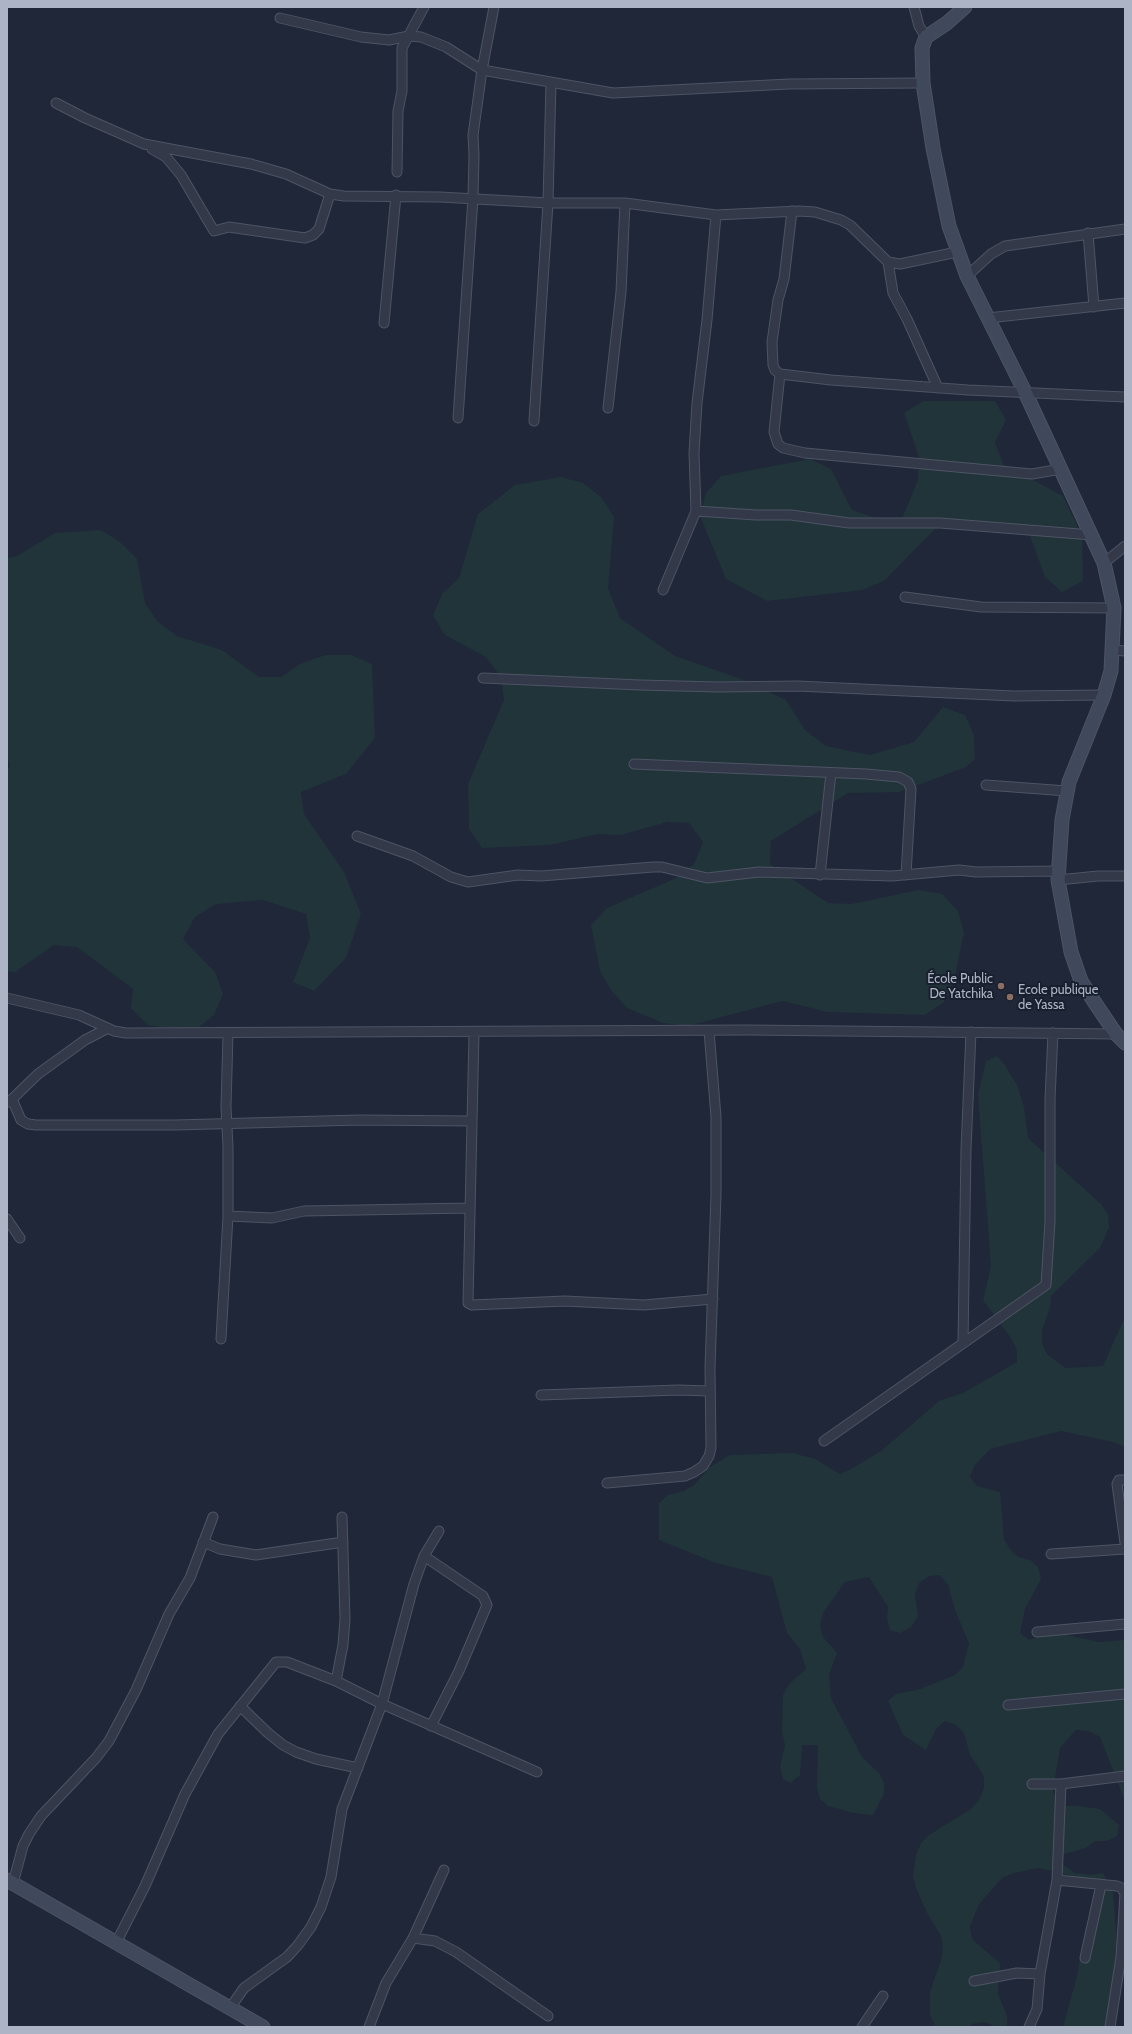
<!DOCTYPE html>
<meta charset="utf-8">
<style>
body{margin:0}
#map{position:relative;width:1132px;height:2034px;overflow:hidden;background:#1f2739;font-family:Cabin,sans-serif}
canvas{display:block}
.frame{position:absolute;inset:0;border:8px solid #adb4c6;pointer-events:none}
</style>
<div id="map">
<canvas width="1132" height="2034"></canvas>
<div class="frame"></div>
</div>
<script>
const ctx = document.querySelector('canvas').getContext('2d');
ctx.lineJoin = 'round';
function fillPath(path, color) { ctx.fillStyle = color; ctx.fill(path, 'evenodd'); }
const poly = rows => new Path2D(rows.map(r => 'M' + r).join(''));
function trace(path, color, width, dash) { ctx.strokeStyle = color; ctx.lineWidth = width; ctx.lineCap = dash ? 'butt' : 'round'; ctx.setLineDash(dash || []); ctx.stroke(path); }
function drawText(font, color, halo, rows, align = 'center') {
  ctx.font = font + ' Cabin,sans-serif'; ctx.lineWidth = 4; ctx.setLineDash([]); ctx.textBaseline = 'middle'; ctx.strokeStyle = halo; ctx.fillStyle = color; for (const [text, x, y, turn = 0] of rows) {
    ctx.save(); ctx.translate(x, y); ctx.rotate((+turn || 0) * Math.PI / 180); ctx.textAlign = isNaN(turn) ? turn : align; if (halo) ctx.strokeText(text, 0, 0); ctx.fillText(text, 0, 0); ctx.restore();
  }
}
const green = poly([
 [923,401,995,401,1006,420,995,442,1003,464,1063,496,1082,536,1083,581,1062,592,1045,577,1029,533,982,529,956,520,934,530,884,581,862,590,767,601,726,579,700,516,706,493,721,476,810,459,831,469,852,510,899,526,918,480,919,457,904,413],
 [561,477,583,483,602,498,614,517,608,588,620,618,675,656,744,680,786,700,805,730,826,746,870,755,914,742,943,707,965,715,974,735,975,759,966,767,899,792,848,793,771,841,770,864,828,903,851,904,919,890,942,894,958,911,964,933,954,980,944,1002,925,1015,828,1012,782,1001,688,1026,663,1023,627,1008,611,990,600,971,591,925,607,908,674,879,694,864,703,842,689,823,667,822,621,835,598,834,550,845,482,848,469,829,468,784,504,700,501,677,486,657,445,635,433,616,442,594,459,578,478,514,515,485],
 [101,530,120,542,137,559,145,603,158,622,177,636,222,650,259,677,281,677,300,664,325,655,351,655,372,664,375,738,346,774,301,792,304,814,344,872,361,914,346,958,314,991,293,982,310,938,306,914,263,900,216,904,195,917,183,939,215,972,223,994,214,1015,193,1032,148,1025,131,1008,133,989,77,947,54,945,15,972,7,971,7,770,10,766,7,757,7,558,17,556,55,533],
 [997,1056,1005,1065,1017,1085,1024,1107,1028,1138,1101,1204,1108,1214,1109,1227,1100,1248,1051,1296,1050,1307,1042,1331,1042,1343,1047,1354,1065,1368,1103,1366,1125,1317,1125,1447,1113,1442,1061,1431,990,1449,974,1466,970,1477,977,1486,1000,1492,1004,1539,1010,1549,1018,1557,1030,1560,1038,1567,1041,1579,1025,1609,1020,1633,1029,1640,1052,1632,1099,1642,1125,1640,1125,1801,1100,1737,1089,1731,1076,1730,1060,1748,1053,1790,1058,1806,1077,1806,1100,1809,1119,1825,1117,1836,1107,1841,1095,1841,1086,1848,1064,1854,1062,1864,1075,1873,1090,1875,1103,1873,1113,1893,1119,1967,1109,2027,1063,2027,1077,1976,1085,1931,1096,1890,1087,1882,1076,1877,1039,1868,1013,1873,1002,1878,979,1904,970,1927,972,1939,1000,1963,998,1994,1007,2016,1007,2027,996,2027,984,2022,972,2024,970,2027,924,2027,935,2025,930,2015,930,1992,941,1960,943,1949,941,1936,927,1913,916,1888,913,1877,916,1855,921,1843,929,1835,971,1809,979,1800,984,1788,984,1776,970,1755,964,1733,956,1725,945,1721,936,1729,926,1750,903,1735,888,1701,896,1694,920,1689,955,1675,963,1667,969,1643,955,1610,948,1585,940,1575,929,1576,919,1583,915,1594,918,1617,911,1627,900,1633,890,1630,887,1619,888,1607,869,1577,845,1582,823,1613,820,1625,823,1637,837,1653,829,1675,831,1698,862,1757,879,1773,884,1782,884,1794,873,1815,854,1813,828,1806,820,1799,817,1788,818,1745,802,1745,800,1775,791,1783,783,1779,780,1767,785,1745,782,1732,783,1695,789,1684,806,1669,800,1649,787,1633,772,1577,716,1563,659,1540,659,1503,668,1495,684,1491,694,1485,710,1467,730,1455,793,1453,815,1459,840,1474,851,1469,881,1451,939,1401,963,1393,1017,1362,1017,1350,1011,1338,983,1300,991,1267,978,1094,986,1061]
]);
const street = poly([
 [914,7,919,26,926,37],
 [280,18,361,37,389,40,409,36,421,37,446,47,482,70,613,93,789,84,923,83],
 [56,103,85,118,144,144,251,164,286,174,330,194,344,196,440,197,548,203,625,203,716,215,799,211,815,212,841,220,850,225,888,262,900,264,957,252],
 [152,149,166,157,181,175,214,231,229,227,305,238,313,235,319,229,330,194],
 [397,172,398,111,402,91,402,48,424,7],
 [792,211,784,279,778,300,772,342,773,365,775,370,780,374,831,380,968,390,1125,397],
 [1088,233,1094,307],
 [888,262,893,293,907,319,938,388],
 [967,276,991,254,1005,246,1125,229],
 [988,318,1125,303],
 [384,323,396,195],
 [780,374,774,432,778,444,783,448,805,453,1032,474,1061,469],
 [608,408,621,292,625,203],
 [458,418,473,198,474,155,473,135,482,70,494,7],
 [534,421,548,203,551,82],
 [696,511,756,515,791,515,849,523,940,523,1092,535],
 [1104,563,1125,546],
 [663,590,696,511,694,453,697,403,707,320,716,215],
 [905,597,981,607,1114,608],
 [1113,650,1125,651],
 [483,678,640,685,718,687,797,686,1014,696,1104,695],
 [634,764,866,774,899,777,908,782,911,789,906,875],
 [986,785,1067,791],
 [357,836,413,856,451,877,468,882,518,875,541,876,653,867,662,867,707,878,759,872,892,876,959,870,976,872,1058,871],
 [820,875,831,773],
 [1058,880,1098,876,1125,876],
 [7,998,79,1015,114,1031,126,1033,749,1030,1116,1034],
 [474,1033,468,1303,472,1305,565,1301,644,1305,713,1299],
 [12,1099,21,1120,28,1124,36,1125,175,1125,359,1120,472,1121],
 [9,1102,38,1074,85,1040,108,1028],
 [228,1216,272,1218,304,1211,469,1208],
 [7,1219,20,1238],
 [221,1339,228,1216,228,1147,226,1107,228,1034],
 [963,1342,966,1149,971,1032],
 [541,1395,678,1390,710,1391],
 [824,1441,1046,1285,1050,1221,1050,1099,1053,1033],
 [1125,1480,1119,1480,1117,1484,1125,1543],
 [607,1483,685,1476,694,1472,703,1466,709,1456,711,1448,710,1368,716,1195,716,1117,709,1031],
 [203,1542,220,1549,256,1555,343,1542],
 [1051,1554,1125,1549],
 [424,1556,483,1596,487,1605,459,1671,431,1726],
 [1037,1632,1125,1624],
 [336,1681,343,1645,345,1619,342,1517],
 [1008,1705,1125,1694],
 [240,1706,268,1733,283,1745,296,1752,316,1759,358,1768],
 [1032,1784,1061,1784,1125,1776],
 [1057,1880,1117,1886,1122,1888,1125,1894,1121,1957,1110,2027],
 [13,1883,23,1846,29,1834,41,1816,96,1758,109,1741,136,1690,169,1614,190,1578,213,1517],
 [413,1938,435,1941,456,1952,548,2016],
 [116,1943,145,1886,185,1794,218,1734,276,1662,287,1662,336,1681,382,1704,537,1772],
 [1085,1958,1101,1885],
 [974,1981,1017,1973,1040,1974],
 [230,2008,244,1988,287,1957,298,1945,311,1927,321,1907,331,1877,342,1809,382,1704,414,1584,424,1556,439,1531],
 [369,2027,386,1983,413,1938,444,1870],
 [862,2027,883,1996],
 [1029,2027,1037,2009,1040,1974,1057,1880,1061,1784]
]);
const secondary = poly([
 [965,7,947,23,926,37,922,48,923,83,933,148,949,226,967,276,1025,392,1104,563,1114,608,1111,671,1104,695,1069,782,1062,820,1058,880,1071,952,1081,981,1095,1003,1116,1034,1125,1043],
 [7,1880,263,2027]
]);
const markers = [
 [1001,986,4,"#8d6e63"],
 [1010,997,4,"#8d6e63"]
];
const poiNames = [
 ["École Public",993,979],
 ["De Yatchika",993,994],
 ["Ecole publique",1018,990,"left"],
 ["de Yassa",1018,1005,"left"]
];
fillPath(green, '#21343a');
trace(street, '#4d5464', 11);
trace(secondary, '#4d5464', 15);
trace(street, '#333949', 9);
trace(secondary, '#40485c', 13);
for (const [x, y, r, color] of markers) { const dot = new Path2D(); dot.arc(x, y, r, 0, 2 * Math.PI); ctx.fillStyle = color; ctx.fill(dot); trace(dot, '#181f2d', 1.5); }
drawText('13px', '#adb4c6', '#181f2d', poiNames, 'right');
</script>
